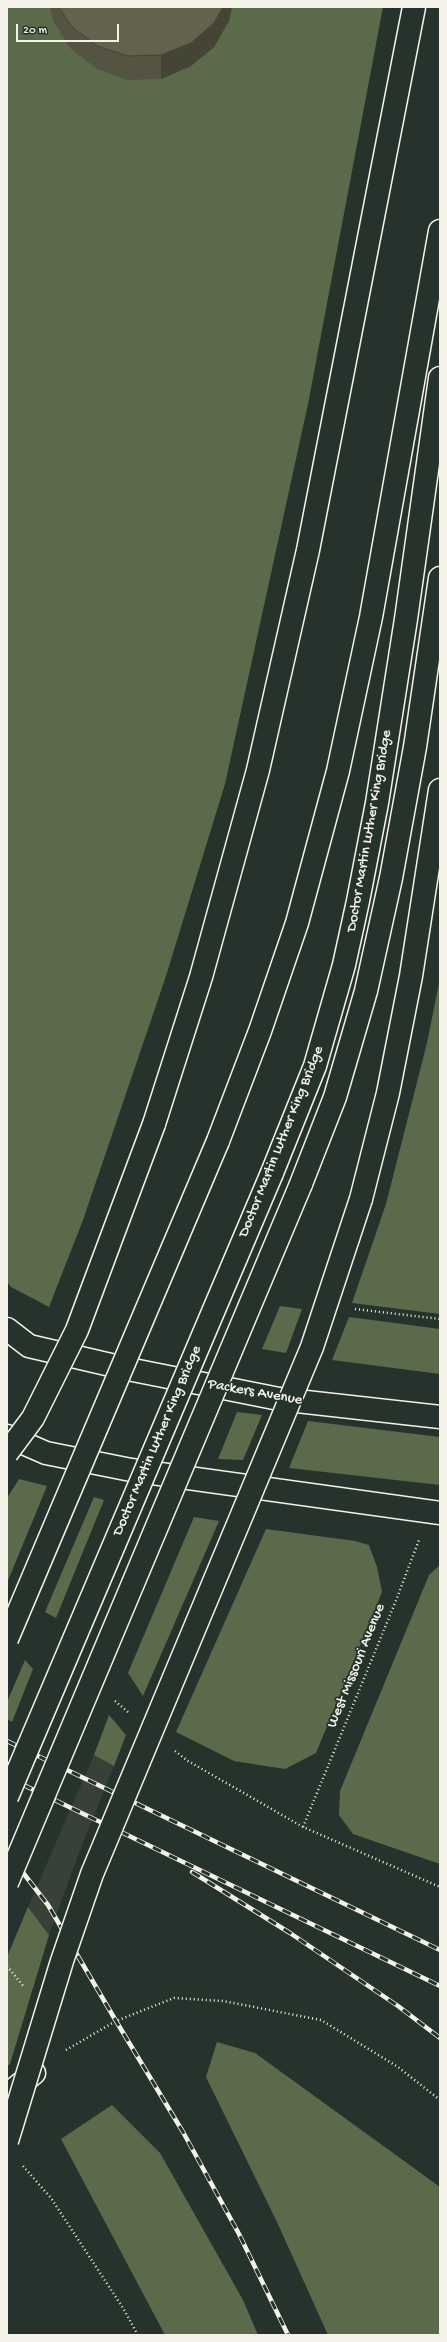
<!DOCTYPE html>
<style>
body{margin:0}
#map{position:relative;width:447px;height:2342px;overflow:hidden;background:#26332d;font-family:"Gochi Hand",sans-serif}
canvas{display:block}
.frame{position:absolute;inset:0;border:8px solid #f4f1e8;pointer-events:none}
.scale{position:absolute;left:16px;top:24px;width:103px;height:18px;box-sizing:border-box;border:2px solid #f4f1e8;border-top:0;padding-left:5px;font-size:12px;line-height:14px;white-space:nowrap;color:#f4f1e8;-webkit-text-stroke:3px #26332d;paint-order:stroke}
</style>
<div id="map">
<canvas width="447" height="2342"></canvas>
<div class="frame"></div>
<div class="scale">20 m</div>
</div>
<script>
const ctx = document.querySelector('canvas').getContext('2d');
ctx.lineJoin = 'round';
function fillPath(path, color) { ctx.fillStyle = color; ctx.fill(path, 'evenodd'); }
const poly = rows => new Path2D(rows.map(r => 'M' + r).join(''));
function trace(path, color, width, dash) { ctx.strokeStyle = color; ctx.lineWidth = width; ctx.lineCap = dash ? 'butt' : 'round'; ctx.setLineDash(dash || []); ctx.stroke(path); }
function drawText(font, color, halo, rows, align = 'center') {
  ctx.font = font + ' "Gochi Hand",sans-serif'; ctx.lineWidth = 3.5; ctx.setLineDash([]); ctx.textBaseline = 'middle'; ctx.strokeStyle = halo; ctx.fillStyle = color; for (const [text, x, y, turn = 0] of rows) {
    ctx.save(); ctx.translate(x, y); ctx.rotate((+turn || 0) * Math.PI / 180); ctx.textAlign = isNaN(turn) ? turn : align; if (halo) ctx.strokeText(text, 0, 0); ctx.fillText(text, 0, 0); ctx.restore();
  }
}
const built = poly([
 [94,1755,114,1766,80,1850,49,1935,28,1907]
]);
const green = poly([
 [7,7,383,7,308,404,225,784,166,976,83,1220,49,1307,11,1287,7,1282],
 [440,978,440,1314,352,1303,386,1204,427,1043],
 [280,1306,302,1309,286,1353,262,1349],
 [349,1317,440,1329,440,1374,332,1360],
 [237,1412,262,1415,243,1460,218,1459],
 [308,1421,440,1437,440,1485,289,1468],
 [19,1479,47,1486,7,1583,7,1498],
 [94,1497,104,1500,56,1618,45,1612],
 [194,1517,219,1521,143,1696,128,1673],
 [266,1529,355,1541,369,1545,377,1567,382,1592,316,1753,285,1769,234,1761,176,1732],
 [440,1565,440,1864,353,1834,339,1815,340,1791,429,1575],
 [25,1660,33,1669,12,1722,7,1719,7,1702],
 [109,1715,126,1735,114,1766,94,1755],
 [28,1907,49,1935,10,2064,7,2066,7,1957],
 [217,2042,255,2053,440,2187,440,2335,328,2335,277,2222,206,2077],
 [112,2105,160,2153,243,2300,258,2335,165,2335,61,2139]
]);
const path = poly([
 [355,1309,440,1319],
 [115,1701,128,1712],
 [175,1751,188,1761,303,1827,440,1887],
 [303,1827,395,1603,419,1540],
 [7,1966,24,1987],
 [66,2050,116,2021,174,1998,223,2001,321,2020,398,2067,440,2100],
 [23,2166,51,2198,123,2308,138,2335]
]);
const minor = poly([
 [7,2095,34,2073]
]);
const secondary = poly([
 [7,1329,29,1346,128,1369,279,1399,440,1417],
 [7,1436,46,1453,131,1470,440,1513]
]);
const primary = poly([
 [272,1173,315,1066,344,965,358,901,377,803,406,619,440,378],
 [301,1184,335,1097,366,991,391,878,415,747,440,578]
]);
const motorway = poly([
 [154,1124,201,977,258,770,308,550,414,7],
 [218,1141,260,1031,297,923,338,771,371,617,440,231],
 [361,1199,388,1093,411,976,440,790]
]);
const rail = poly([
 [7,1741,440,1950],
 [7,1777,440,1986],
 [7,1852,48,1905,116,2021,183,2132,239,2234,288,2335],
 [192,1872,290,1933,398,2006,440,2038]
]);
const primaryBridge = poly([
 [7,1797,272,1173],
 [7,1883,301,1184]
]);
const motorwayBridge = poly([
 [7,1453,33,1418,77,1330,154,1124],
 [7,1639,218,1141],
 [7,2141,62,1961,92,1874,312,1347,361,1199]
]);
const wall = poly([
 [50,7,232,7,229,21,214,47,191,66,161,79,128,80,97,69,71,49,53,21]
]);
const shadedWall = poly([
 [223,7,232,7,229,21,214,47,191,66,161,79,161,55]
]);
const building = poly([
 [59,7,223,7,214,23,191,43,161,55,128,56,97,46,71,26,59,7]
]);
const streetNames = [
 ["Doctor Martin Luther King Bridge",370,831,-80],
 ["Doctor Martin Luther King Bridge",282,1142,-68],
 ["Packers Avenue",255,1393,10],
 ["Doctor Martin Luther King Bridge",158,1441,-67],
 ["West Missouri Avenue",357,1666,-68]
];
fillPath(built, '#384137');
fillPath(green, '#5c6a4c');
trace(minor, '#f4f1e8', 25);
trace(secondary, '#f4f1e8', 25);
trace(primary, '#f4f1e8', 25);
trace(motorway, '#f4f1e8', 25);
trace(path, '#f4f1e8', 2.5, [1, 3]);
trace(minor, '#26332d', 22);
trace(secondary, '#26332d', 22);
trace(primary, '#26332d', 22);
trace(motorway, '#26332d', 22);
trace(rail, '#f4f1e8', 4.5);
trace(rail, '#26332d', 3, [9]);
trace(primaryBridge, '#f4f1e8', 25, []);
trace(motorwayBridge, '#f4f1e8', 25, []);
trace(primaryBridge, '#26332d', 22);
trace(motorwayBridge, '#26332d', 22);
fillPath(wall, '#555442');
fillPath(shadedWall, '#454536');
fillPath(building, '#63624d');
trace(building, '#454536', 1);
drawText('15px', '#f4f1e8', '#26332d', streetNames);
</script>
